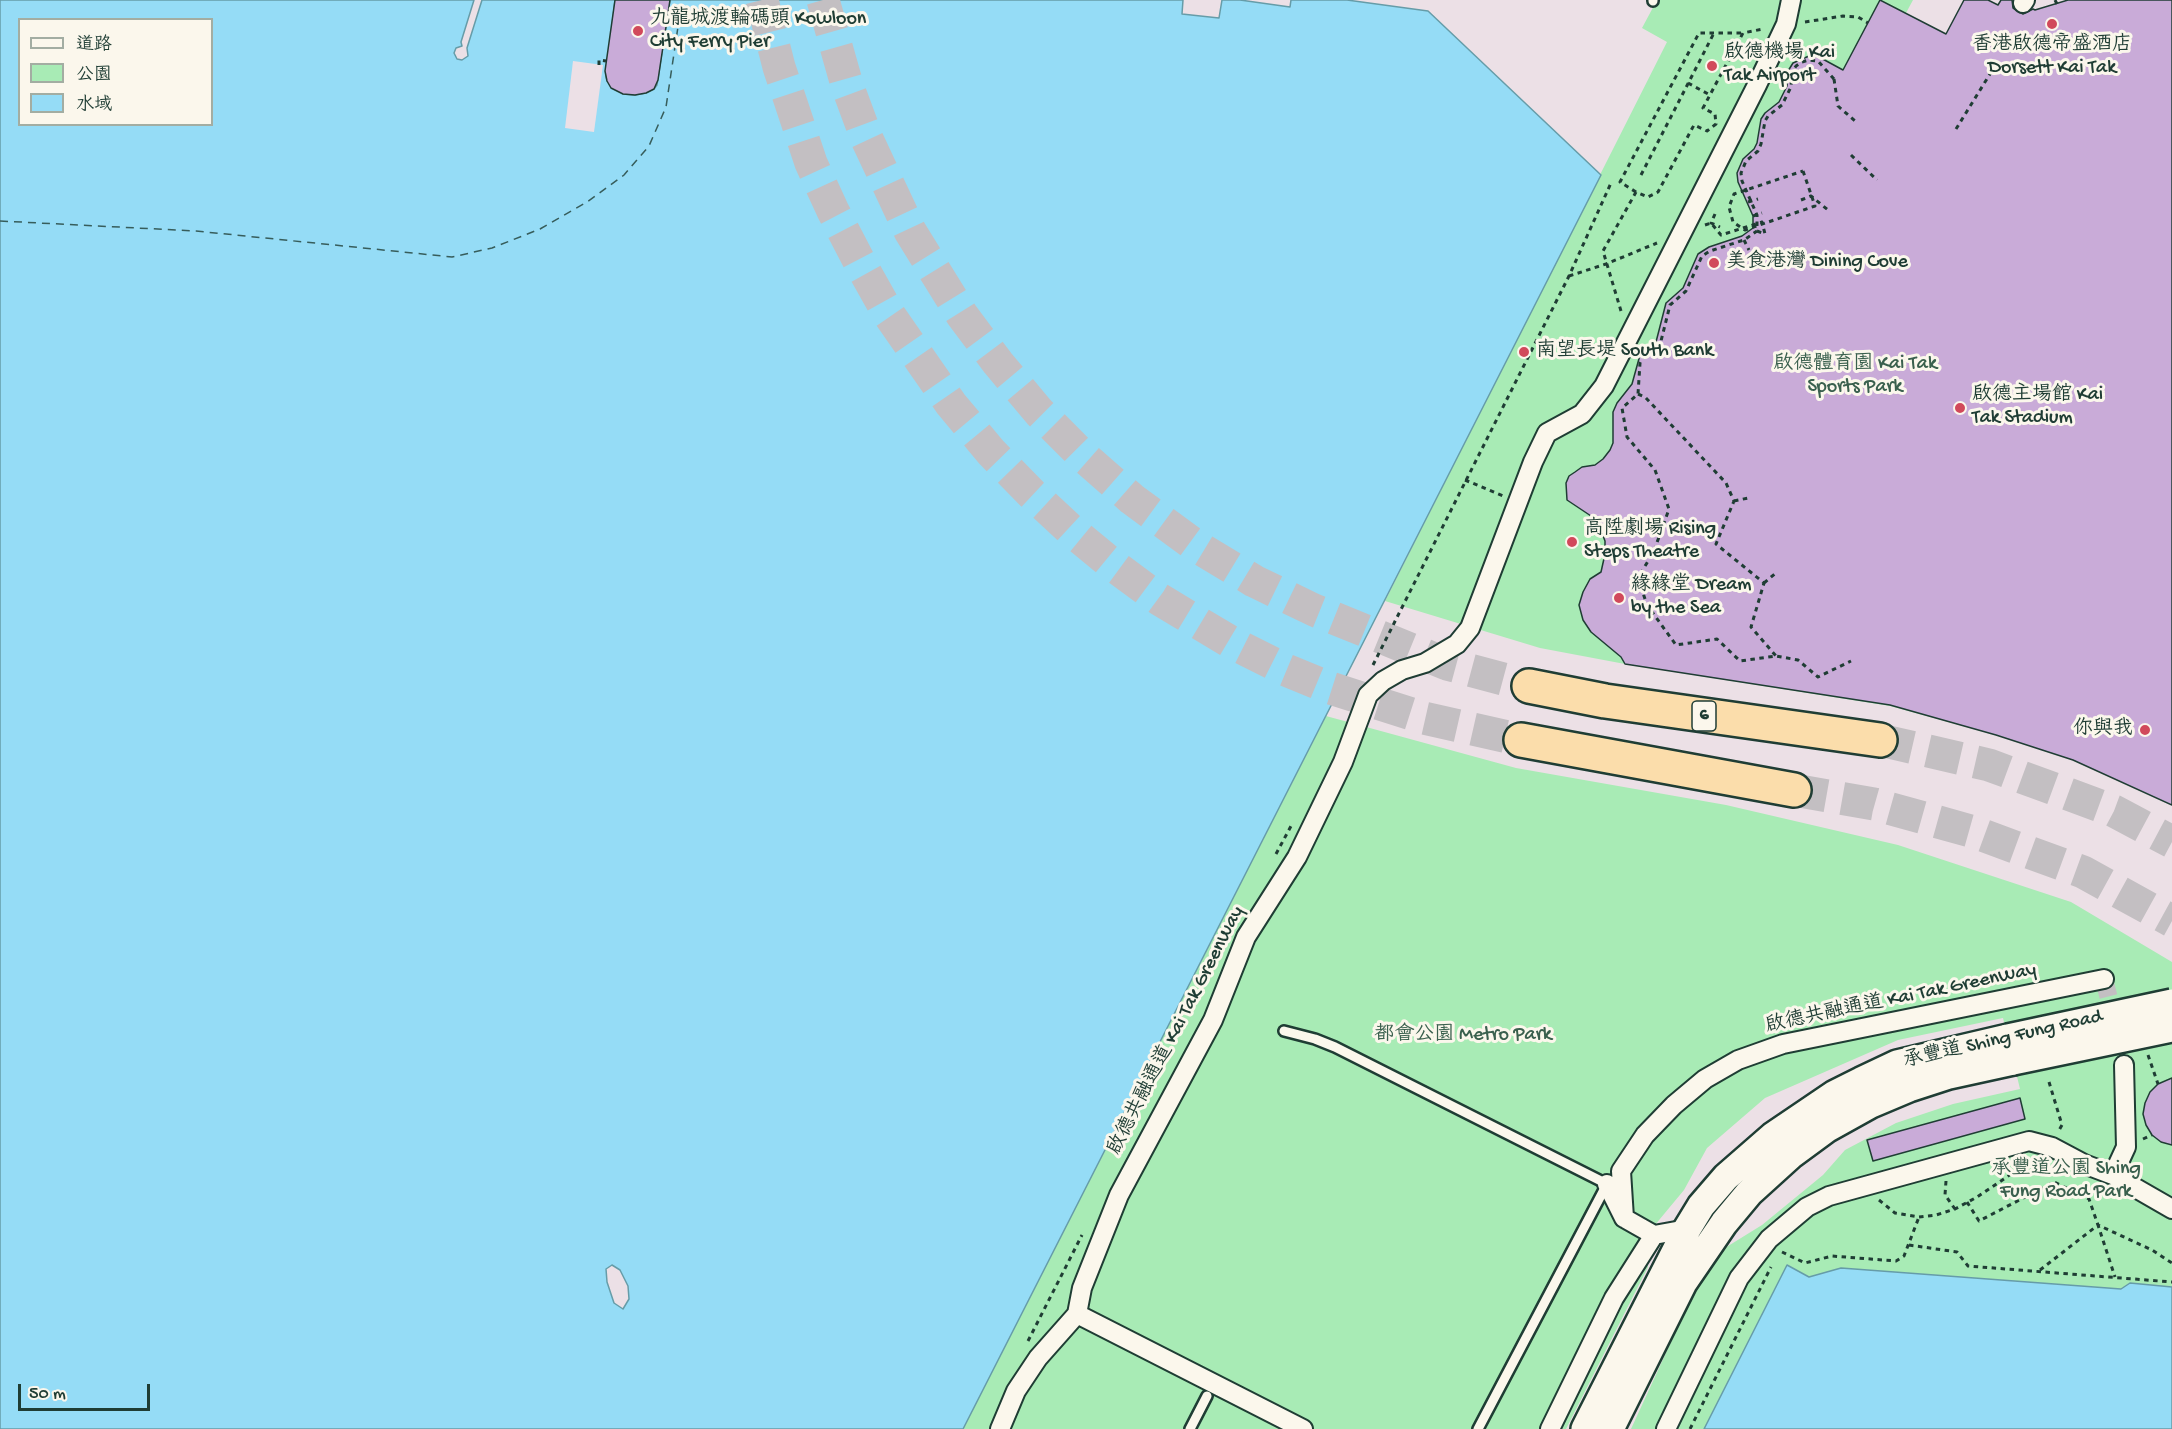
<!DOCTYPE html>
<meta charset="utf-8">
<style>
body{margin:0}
#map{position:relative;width:2172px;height:1429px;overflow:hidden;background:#ece0e6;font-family:"Gochi Hand","LXGW WenKai TC",sans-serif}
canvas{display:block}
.legend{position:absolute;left:18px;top:18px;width:195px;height:108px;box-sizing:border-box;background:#fbf7ec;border:2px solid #a3ada2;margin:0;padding:8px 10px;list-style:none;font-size:18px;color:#1f3d34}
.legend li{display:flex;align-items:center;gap:12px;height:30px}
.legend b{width:30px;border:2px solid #a3ada2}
.scale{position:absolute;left:18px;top:1384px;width:132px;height:27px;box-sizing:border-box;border:3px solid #1f3d34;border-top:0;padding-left:8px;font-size:18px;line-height:21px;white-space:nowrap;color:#1f3d34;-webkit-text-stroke:4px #fbf7ec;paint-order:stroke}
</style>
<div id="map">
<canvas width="2172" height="1429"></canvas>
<ul class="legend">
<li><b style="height:8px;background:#fbf7ec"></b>道路</li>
<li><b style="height:16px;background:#a8ebb5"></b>公園</li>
<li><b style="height:16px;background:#95dcf6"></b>水域</li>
</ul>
<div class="scale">50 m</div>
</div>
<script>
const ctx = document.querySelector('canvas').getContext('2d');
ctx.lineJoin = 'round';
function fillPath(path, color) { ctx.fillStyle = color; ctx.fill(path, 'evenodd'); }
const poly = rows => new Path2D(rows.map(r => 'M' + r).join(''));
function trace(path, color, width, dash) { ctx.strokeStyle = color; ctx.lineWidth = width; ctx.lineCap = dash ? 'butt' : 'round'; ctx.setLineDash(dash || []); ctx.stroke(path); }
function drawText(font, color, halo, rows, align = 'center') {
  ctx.font = font + ' "Gochi Hand","LXGW WenKai TC",sans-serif'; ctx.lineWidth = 6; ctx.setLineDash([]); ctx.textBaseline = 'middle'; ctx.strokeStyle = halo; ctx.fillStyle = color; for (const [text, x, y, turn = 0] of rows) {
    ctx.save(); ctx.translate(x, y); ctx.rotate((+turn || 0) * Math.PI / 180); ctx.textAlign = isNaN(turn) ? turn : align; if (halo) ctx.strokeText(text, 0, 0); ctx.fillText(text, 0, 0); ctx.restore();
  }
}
const green = poly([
 [1657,0,1913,0,1906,13,2073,760,1996,735,1890,706,1625,664,1540,648,1385,601,1667,42,1642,28],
 [1326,716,1516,768,1726,805,1898,845,2071,902,2172,962,2172,1287,2130,1283,2121,1289,1841,1268,1809,1277,1787,1265,1704,1429,1631,1429,1693,1294,1720,1251,1762,1225,1823,1175,1845,1150,1896,1123,1953,1104,2020,1089,2003,1018,1898,1040,1765,1098,1707,1148,1684,1190,1640,1243,1646,1248,1648,1267,1566,1429,963,1429]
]);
const water = poly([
 [0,0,474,0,461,42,462,46,456,48,454,53,457,59,462,60,468,56,467,48,482,0,615,0,606,76,607,81,623,94,635,95,646,93,654,89,657,85,670,0,1183,0,1182,14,1219,18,1222,0,1240,0,1290,7,1291,0,1347,0,1428,11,1601,175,963,1429,0,1429,0,0],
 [20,20,212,20,212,124,20,124,20,20],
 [612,1265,620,1270,628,1286,629,1299,623,1309,614,1303,607,1282,606,1269,612,1265],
 [1787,1265,1809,1277,1841,1268,2121,1289,2130,1283,2172,1287,2172,1429,1704,1429,1787,1265]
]);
const pier = poly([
 [573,61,603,65,594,132,565,128]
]);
const ferry = poly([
 [0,221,196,231,452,257,492,248,540,229,587,202,624,175,649,146,666,107,679,20,668,19]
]);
const building = poly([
 [615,0,670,0,658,80,654,89,646,93,635,95,623,94,611,88,607,81,605,71,615,0],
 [1880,0,1946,34,1964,0,1988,0,1998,5,2001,0,2012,0,2013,8,2023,14,2033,9,2035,10,2068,0,2172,0,2172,805,2073,760,1996,735,1890,705,1625,664,1621,657,1591,632,1583,620,1579,605,1583,592,1590,579,1601,572,1605,554,1605,541,1597,520,1567,500,1566,483,1569,476,1575,472,1582,467,1595,465,1603,459,1610,450,1613,443,1613,412,1617,403,1632,384,1640,355,1656,342,1666,303,1683,288,1698,254,1709,247,1742,236,1753,228,1753,216,1738,182,1737,173,1743,159,1754,149,1757,143,1761,119,1765,113,1779,102,1787,86,1788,71,1793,63,1809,56,1819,57,1843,70,1880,0],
 [2172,1078,2172,1145,2161,1142,2152,1135,2146,1125,2143,1114,2145,1103,2150,1092,2158,1084,2172,1078],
 [2020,1098,2025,1119,1873,1161,1867,1140,2020,1098]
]);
const streetTunnel = poly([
 [2104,979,2122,1050,2124,1065]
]);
const highwayTunnel = poly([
 [762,0,779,67,811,163,833,211,860,263,888,313,951,404,991,452,1032,494,1073,532,1113,565,1159,599,1234,644,1286,670,1327,687,1424,718,1521,740],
 [823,0,847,85,867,139,910,231,962,315,998,363,1039,412,1083,456,1132,499,1196,546,1254,581,1314,610,1447,664,1529,686],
 [1880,740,1989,765,2114,811,2172,842],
 [1794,790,1874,804,1974,832,2083,872,2172,921]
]);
const path = poly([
 [2055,0,2057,4],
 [1805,22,1843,16,1858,17,1868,23],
 [599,65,599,60,606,61],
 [1834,79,1838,106,1855,121],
 [1688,83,1710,95],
 [1956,129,1998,61],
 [1851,155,1877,180],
 [1641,175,1714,33],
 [1636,192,1620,182,1699,33,1743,33],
 [1801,200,1811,196,1828,210],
 [1748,202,1758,199],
 [1715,214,1711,223,1720,227],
 [1753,216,1762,213],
 [1705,225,1711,223,1721,235,1762,222,1765,234],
 [1757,231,1765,234],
 [1744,240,1749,250],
 [1569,276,1606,264,1657,243],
 [1621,311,1603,251,1636,192,1648,197,1658,192,1694,125,1707,131,1716,124,1715,114,1703,108,1743,33,1763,29],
 [1638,394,1645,397,1726,483,1734,501,1716,544,1764,583,1751,627,1776,656],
 [1465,480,1503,496],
 [1734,501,1748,498],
 [1764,583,1777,572],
 [1373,665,1569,276,1611,183],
 [1276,854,1291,826],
 [2148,1055,2158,1084],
 [2049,1082,2062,1125,2058,1132],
 [2143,1139,2152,1135],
 [1946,1181,1945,1195,1955,1209],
 [2087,1183,2089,1199],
 [1879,1200,1895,1213,1919,1217,1936,1215,1955,1209,1977,1197,2032,1160],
 [1967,1202,1979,1221,2054,1182,2089,1199,2098,1225,2152,1250,2172,1263],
 [1909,1245,1957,1252,1968,1266,2172,1282],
 [1782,1252,1805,1263,1832,1256,1896,1261,1904,1256,1919,1217],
 [2040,1270,2098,1225,2115,1277],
 [1028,1341,1082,1235],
 [1690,1429,1771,1267]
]);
const lane = poly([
 [1653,0,1653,1],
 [1284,1031,1315,1039,1335,1047,1607,1184,1478,1429],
 [1190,1429,1207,1396]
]);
const street = poly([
 [2023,3,2025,0],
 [2113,1175,2126,1147,2124,1065],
 [1607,1184,1624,1218,1654,1235,1687,1229],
 [1624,1218,1621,1171,1645,1135,1674,1105,1705,1079,1738,1060,1783,1044,2104,979],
 [1077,1314,1303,1429],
 [1000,1429,1016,1391,1038,1358,1077,1314,1082,1288,1119,1195,1213,1020,1246,937,1297,857,1343,762,1368,695,1383,681,1402,670,1425,663,1457,644,1470,628,1533,462,1547,433,1582,414,1604,386,1757,85,1786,24,1791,0],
 [1550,1429,1614,1298,1654,1235],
 [1666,1429,1739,1278,1769,1239,1807,1207,1829,1196,2029,1141,2052,1147,2084,1164,2113,1175,2172,1209]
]);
const secondary = poly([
 [1585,1429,1687,1229,1701,1206,1726,1177,1773,1136,1835,1094,1861,1081,1897,1064,2008,1038],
 [1610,1429,1683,1283,1724,1223,1749,1193,1792,1154,1826,1129,1871,1104,1909,1088,1949,1075,2013,1061]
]);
const highway = poly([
 [1529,686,1605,701,1880,740],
 [1521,740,1794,790]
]);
const pathBridge = poly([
 [1834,79,1818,61,1809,60,1802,62,1796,66,1792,72,1791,87,1782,105,1768,116,1765,121,1761,144,1758,151,1746,161,1741,173,1742,181,1757,215,1757,231,1744,240,1710,251,1702,256,1686,291,1670,305,1660,345,1643,357,1640,363,1638,394,1622,408,1627,437,1655,470,1669,509,1654,551,1638,578,1647,605,1676,645,1717,639,1740,661,1776,656,1798,660,1818,677,1851,661],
 [1803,171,1815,206,1745,230,1733,222,1729,207,1734,194,1803,171]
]);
const secondaryBridge = poly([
 [2008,1038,2172,1003],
 [2013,1061,2172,1028]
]);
const markers = [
 [2052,24,6,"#d1495b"],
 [638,31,6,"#d1495b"],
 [1712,66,6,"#d1495b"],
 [1714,263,6,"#d1495b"],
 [1524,352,6,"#d1495b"],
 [1960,408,6,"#d1495b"],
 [1572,542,6,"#d1495b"],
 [1619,598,6,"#d1495b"],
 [2145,730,6,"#d1495b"]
];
const shields = [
 [1704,716,24]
];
const shieldNames = [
 ["6",1704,716]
];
const poiNames = [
 ["九龍城渡輪碼頭 Kowloon",650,20],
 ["City Ferry Pier",650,43],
 ["香港啟德帝盛酒店",2052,46,"center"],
 ["Dorsett Kai Tak",2052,69,"center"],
 ["啟德機場 Kai",1724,54],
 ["Tak Airport",1724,77],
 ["美食港灣 Dining Cove",1726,263],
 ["南望長堤 South Bank",1536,352],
 ["啟德主場館 Kai",1972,396],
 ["Tak Stadium",1972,419],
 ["高陞劇場 Rising",1584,530],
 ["Steps Theatre",1584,553],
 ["緣緣堂 Dream",1631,586],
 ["by the Sea",1631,609],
 ["你與我",2133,730,"right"]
];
const parkNames = [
 ["啟德體育園 Kai Tak",1855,365],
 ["Sports Park",1855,388],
 ["都會公園 Metro Park",1463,1036],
 ["承豐道公園 Shing",2066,1170],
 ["Fung Road Park",2066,1193]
];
const streetNames = [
 ["啟德共融通道 Kai Tak GreenWay",1901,999,-12],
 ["啟德共融通道 Kai Tak GreenWay",1177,1031,-63],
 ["承豐道 Shing Fung Road",2003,1040,-13]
];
fillPath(green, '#a8ebb5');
fillPath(water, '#95dcf6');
trace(water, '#669ca8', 1.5);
fillPath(pier, '#ece0e6');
trace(ferry, '#375d5b', 1.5, [8, 6]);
fillPath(building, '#c9abd8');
trace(building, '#1f3d34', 1.5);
trace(streetTunnel, '#c3bfc2', 18, [18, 9]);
trace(highwayTunnel, '#c3bfc2', 33, [33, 16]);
trace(lane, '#1f3d34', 14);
trace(street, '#1f3d34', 22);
trace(secondary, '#1f3d34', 32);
trace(highway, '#1f3d34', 38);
trace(path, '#1f3d34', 3, [4.5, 4.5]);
trace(lane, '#fbf7ec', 9);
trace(street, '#fbf7ec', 18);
trace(secondary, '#fbf7ec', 27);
trace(highway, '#fbddab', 33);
trace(secondaryBridge, '#1f3d34', 32, []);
trace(pathBridge, '#1f3d34', 3, [4.5, 4.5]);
trace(secondaryBridge, '#fbf7ec', 27);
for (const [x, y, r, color] of markers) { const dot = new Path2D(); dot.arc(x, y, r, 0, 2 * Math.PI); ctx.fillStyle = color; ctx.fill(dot); trace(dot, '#fbf7ec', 2); }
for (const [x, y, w] of shields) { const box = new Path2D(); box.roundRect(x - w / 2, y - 15, w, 30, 4.5); ctx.fillStyle = '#fbf7ec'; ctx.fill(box); trace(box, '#1f3d34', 1.5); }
drawText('bold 18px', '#1f3d34', null, shieldNames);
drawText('20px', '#1f3d34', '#fbf7ec', poiNames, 'left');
drawText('20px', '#3a604e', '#fbf7ec', parkNames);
drawText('20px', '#1f3d34', '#fbf7ec', streetNames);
</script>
